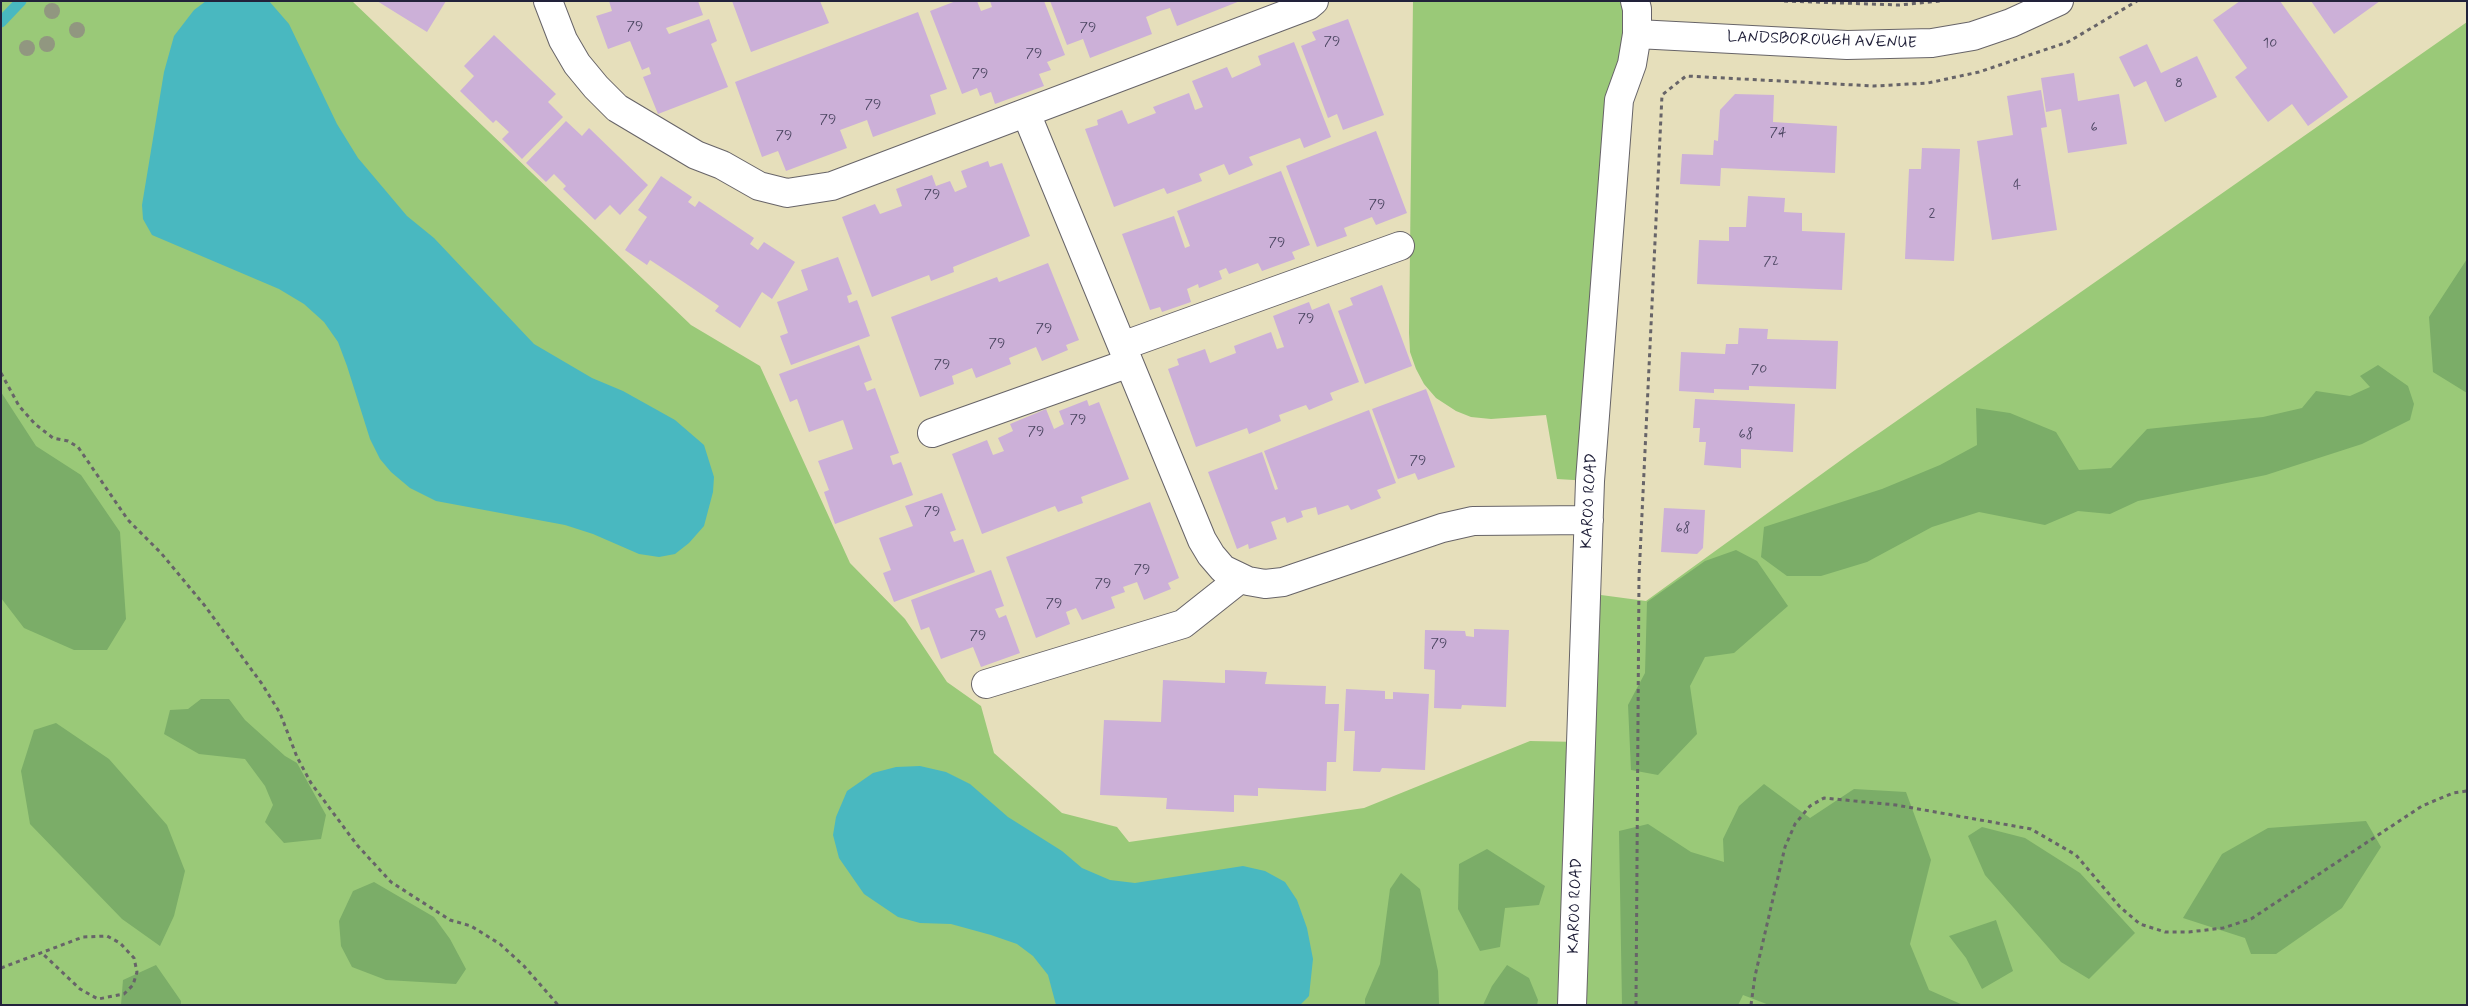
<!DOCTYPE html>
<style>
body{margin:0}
#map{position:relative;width:2468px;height:1006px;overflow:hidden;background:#e6dfbb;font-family:Mynerve,sans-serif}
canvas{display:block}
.frame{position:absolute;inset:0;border:2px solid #22223b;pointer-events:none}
</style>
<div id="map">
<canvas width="2468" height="1006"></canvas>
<div class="frame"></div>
</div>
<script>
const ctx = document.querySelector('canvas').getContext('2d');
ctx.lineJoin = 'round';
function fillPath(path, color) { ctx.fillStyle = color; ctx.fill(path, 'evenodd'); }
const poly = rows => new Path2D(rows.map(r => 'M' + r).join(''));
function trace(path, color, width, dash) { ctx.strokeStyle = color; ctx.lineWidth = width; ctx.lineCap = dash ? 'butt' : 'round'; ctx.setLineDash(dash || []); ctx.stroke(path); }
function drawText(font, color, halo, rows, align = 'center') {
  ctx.font = font + ' Mynerve,sans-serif'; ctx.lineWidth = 4; ctx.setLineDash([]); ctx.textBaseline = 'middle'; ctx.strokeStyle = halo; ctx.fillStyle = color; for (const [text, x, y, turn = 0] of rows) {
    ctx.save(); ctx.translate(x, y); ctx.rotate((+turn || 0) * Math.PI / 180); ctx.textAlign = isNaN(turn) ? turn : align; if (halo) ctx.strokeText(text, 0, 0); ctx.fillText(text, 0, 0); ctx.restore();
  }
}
const green = poly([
 [1,1,352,1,691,325,760,366,850,563,905,619,947,682,981,706,994,753,1062,813,1117,827,1129,842,1364,808,1530,741,1580,742,1586,593,1646,601,1855,450,2467,22,2467,1005,1,1005],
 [1413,1,1635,1,1590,481,1557,479,1546,415,1491,419,1471,417,1456,411,1436,398,1424,384,1416,369,1410,352,1409,333]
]);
const forest = poly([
 [2467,259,2467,393,2433,372,2429,317],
 [2378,365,2408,386,2414,404,2410,420,2362,444,2266,475,2138,501,2110,514,2078,511,2045,525,1979,512,1932,527,1867,562,1821,576,1787,576,1761,557,1764,527,1882,489,1940,465,1977,445,1976,408,2010,413,2056,432,2079,470,2111,468,2147,429,2263,417,2302,408,2316,391,2350,396,2370,387,2360,376],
 [1,392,36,446,81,475,120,532,126,619,107,650,74,650,24,628,1,598],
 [1736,550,1757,561,1788,606,1734,653,1705,657,1690,686,1697,734,1658,775,1631,770,1628,705,1645,673,1647,602,1705,561],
 [201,699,229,699,245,720,285,756,297,763,326,815,321,839,284,843,265,822,273,805,265,786,245,759,199,754,164,734,170,710,188,709],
 [56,723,109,759,167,825,185,871,174,916,160,946,122,919,30,824,21,771,34,730],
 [1764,784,1810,818,1854,789,1906,792,1931,860,1910,944,1929,990,1963,1005,1769,1005,1743,995,1738,1005,1622,1005,1619,831,1648,824,1691,852,1724,862,1723,839,1739,806],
 [2366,821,2381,847,2342,908,2276,954,2251,954,2245,938,2183,918,2222,854,2268,828],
 [1982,827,2025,838,2080,873,2135,933,2089,979,2061,962,1985,875,1968,836],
 [1487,849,1545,886,1539,905,1505,908,1500,947,1480,951,1458,909,1459,864],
 [1401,873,1420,889,1438,971,1439,1005,1365,1005,1365,999,1380,964,1390,889],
 [374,882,434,917,450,939,466,969,456,984,386,980,352,967,341,946,339,921,353,891],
 [1996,920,2013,971,1982,989,1966,958,1949,936],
 [156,965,181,1001,181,1005,121,1005,123,980],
 [1507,965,1529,978,1538,1000,1537,1005,1483,1005,1492,986]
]);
const water = poly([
 [206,1,269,1,289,24,337,124,358,158,407,216,434,238,534,344,592,378,623,391,675,420,704,445,714,477,713,492,704,526,689,543,675,554,659,557,639,554,593,534,565,525,436,501,410,488,391,472,380,459,370,439,347,366,338,342,324,322,304,304,279,289,152,235,143,219,142,205,164,72,174,36,194,10],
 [920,766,946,772,970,784,1008,817,1062,851,1082,868,1110,880,1135,883,1243,866,1265,871,1285,882,1297,900,1307,928,1313,959,1309,996,1300,1005,1056,1005,1048,975,1033,956,1017,944,991,935,951,924,920,923,898,917,864,894,839,858,833,835,836,817,847,791,873,773,896,767]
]);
const stream = poly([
 [1,22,21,1]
]);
const building = poly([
 [377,1,446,1,427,32],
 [609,1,698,1,703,15,666,28,669,34,709,19,717,41,711,44,728,87,658,114,643,77,651,74,649,67,642,70,630,41,608,49,596,16,612,11],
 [732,1,820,1,829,23,751,52],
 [956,1,977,1,981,11,992,7,990,1,1044,1,1065,55,1047,62,1051,70,1039,74,1044,86,995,104,991,92,980,96,977,88,962,94,930,11],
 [1050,1,1240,1,1177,26,1170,8,1160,11,1146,17,1152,34,1090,58,1083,39,1067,45],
 [2240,1,2280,1,2348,97,2308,126,2292,104,2268,122,2235,77,2247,68,2213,20],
 [2311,1,2380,1,2334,34],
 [918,12,947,89,930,95,936,114,873,137,867,120,840,130,847,148,786,171,778,151,762,157,735,82],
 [1348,19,1384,115,1343,130,1337,114,1328,118,1301,46,1316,40,1312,32],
 [494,35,556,94,548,102,563,117,522,159,502,139,509,132,496,120,493,123,460,91,474,76,464,66],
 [1294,42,1331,137,1304,148,1300,138,1249,157,1253,165,1229,175,1224,164,1199,174,1202,181,1167,194,1164,188,1114,207,1085,129,1098,125,1097,120,1122,110,1128,124,1156,113,1153,107,1189,93,1195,110,1203,107,1192,81,1227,67,1232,78,1261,65,1258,56],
 [2147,44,2161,73,2197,56,2217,97,2165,122,2146,81,2134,87,2119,57],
 [2074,73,2078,101,2119,94,2127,144,2068,153,2061,109,2046,112,2041,78],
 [2041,90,2047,127,2041,128,2057,230,1992,240,1977,141,2013,135,2007,96],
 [1735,94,1774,95,1773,122,1837,126,1835,173,1721,168,1720,186,1680,184,1682,154,1713,155,1714,140,1718,141,1720,110],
 [566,121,582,136,589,128,648,185,620,215,610,205,595,220,563,189,566,186,554,174,546,182,526,163],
 [1376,131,1407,213,1376,225,1372,217,1344,228,1347,236,1317,247,1286,166],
 [1922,148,1960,149,1954,261,1905,259,1909,169,1921,169],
 [988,161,990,167,1002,163,1030,236,953,267,954,272,931,281,929,275,872,297,842,217,875,204,880,214,902,206,896,189,932,175,936,186,950,181,955,192,967,187,961,171],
 [1281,171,1310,245,1292,252,1295,259,1262,271,1258,263,1229,274,1226,268,1219,271,1222,279,1199,288,1198,284,1187,289,1191,302,1162,312,1160,307,1150,310,1122,234,1174,216,1185,248,1190,246,1177,211],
 [661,176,692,197,688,202,695,207,699,201,754,238,750,244,758,250,764,242,795,262,772,299,762,292,740,328,715,311,719,306,685,283,650,260,647,265,625,250,647,217,638,210],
 [1748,196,1785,198,1784,212,1802,213,1802,231,1845,233,1842,290,1697,284,1699,240,1729,241,1729,227,1746,227],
 [838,257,852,294,847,296,849,303,857,300,870,336,791,365,780,336,788,333,777,302,808,290,801,270],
 [1048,263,1079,340,1066,345,1068,350,1042,361,1036,347,1009,358,1011,364,976,378,972,368,952,376,954,384,920,397,891,317,997,277,999,282],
 [1382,285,1412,366,1365,384,1338,311,1353,305,1350,298],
 [1309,302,1312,310,1329,303,1359,382,1330,393,1333,400,1309,410,1306,405,1279,415,1281,421,1249,434,1247,428,1196,447,1168,369,1179,365,1177,359,1205,349,1210,363,1236,353,1234,346,1271,332,1277,349,1284,347,1273,316],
 [1739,328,1768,329,1767,339,1838,341,1836,389,1749,386,1749,390,1714,389,1714,393,1679,391,1681,352,1725,354,1726,344,1738,344],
 [859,345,872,380,864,383,867,391,875,388,899,453,890,456,893,465,901,462,913,495,835,524,824,492,829,490,818,461,853,449,843,420,809,432,797,399,790,402,779,374],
 [1426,389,1455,467,1418,480,1415,473,1398,479,1372,409],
 [1695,399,1795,404,1793,452,1741,449,1741,468,1704,465,1706,442,1699,442,1700,428,1693,428],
 [1087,400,1089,406,1099,402,1129,479,1081,497,1083,503,1058,512,1055,506,982,534,952,454,987,440,993,455,1004,451,998,438,1013,431,1010,424,1046,409,1054,429,1064,424,1059,411],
 [1369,410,1396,483,1377,490,1381,498,1351,510,1348,505,1318,515,1316,507,1301,511,1303,517,1287,523,1285,517,1271,522,1277,539,1249,549,1248,544,1237,549,1208,472,1262,452,1275,490,1278,489,1264,451],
 [942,493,956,530,950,532,954,542,963,539,975,572,894,602,883,573,891,570,879,538,913,526,905,506],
 [1150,502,1179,578,1168,583,1171,589,1144,600,1137,582,1123,587,1125,592,1111,597,1115,608,1082,620,1076,608,1066,612,1070,624,1036,638,1006,557],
 [1664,508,1705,510,1703,548,1697,554,1661,552],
 [991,570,1004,606,995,609,999,618,1006,615,1020,653,981,667,973,647,941,659,929,627,921,630,911,600],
 [1474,629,1509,630,1506,707,1462,705,1461,709,1434,708,1435,670,1424,669,1425,630,1465,631,1466,636,1474,637],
 [1225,670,1267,672,1265,684,1326,686,1325,704,1339,704,1336,762,1327,762,1326,791,1258,788,1258,796,1234,795,1234,812,1166,809,1167,798,1100,795,1104,720,1161,722,1163,680,1225,683],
 [1346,689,1385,691,1385,699,1393,699,1393,692,1429,694,1425,770,1382,768,1380,772,1353,771,1355,731,1344,731]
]);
const path = poly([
 [1784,1,1899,5,1940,1],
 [1,373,19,406,35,424,53,438,68,441,78,447,128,520,161,553,205,606,262,684,280,713,297,757,311,783,357,845,391,882,450,920,471,926,500,944,524,966,558,1005],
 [1,968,83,937,107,936,120,943,134,958,137,972,133,985,124,994,98,999,80,989,43,954],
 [1636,1005,1639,577,1662,95,1686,76,1874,86,1928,83,1979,72,2068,42,2137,1],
 [1751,1005,1755,976,1785,847,1795,824,1810,806,1824,798,1896,805,2031,829,2076,855,2120,907,2140,924,2165,932,2189,932,2223,928,2251,919,2422,806,2453,793,2467,791]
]);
const minor = poly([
 [548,1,563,40,577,64,596,87,617,108,696,155,722,165,759,186,787,193,832,186,1308,6,1314,1],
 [1637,34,1847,45,1932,43,1973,36,2011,23,2059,1],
 [1026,113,1202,540,1211,555,1223,569,1248,581,1265,584,1283,582,1442,528,1473,521,1589,520],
 [1122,346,1400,246],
 [932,433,1129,363],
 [986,684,1183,624,1241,578],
 [1572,1005,1590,481,1619,100,1632,64,1637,34,1637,9,1635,1]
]);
const trees = [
 [52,11],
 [77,30],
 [47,44],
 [27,48]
];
const numberNames = [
 ["79",635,27],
 ["79",1088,28],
 ["79",1332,42],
 ["10",2270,44],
 ["79",1034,54],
 ["79",980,74],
 ["8",2179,84],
 ["79",873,105],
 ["79",828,120],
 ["6",2094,128],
 ["74",1778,133],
 ["79",784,136],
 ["4",2017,186],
 ["79",932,195],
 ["79",1377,205],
 ["2",1932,214],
 ["79",1277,243],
 ["72",1771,262],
 ["79",1306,319],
 ["79",1044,329],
 ["79",997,344],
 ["79",942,365],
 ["70",1759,370],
 ["79",1078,420],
 ["79",1036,432],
 ["68",1746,435],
 ["79",1418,461],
 ["79",932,512],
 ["68",1683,529],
 ["79",1142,570],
 ["79",1103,584],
 ["79",1054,604],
 ["79",978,636],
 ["79",1439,644]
];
const streetNames = [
 ["LANDSBOROUGH AVENUE",1822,41,2],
 ["KAROO ROAD",1590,501,-87],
 ["KAROO ROAD",1576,906,-88]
];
fillPath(green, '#9ac978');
fillPath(forest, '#7bad68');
fillPath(water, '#49b8c0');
trace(stream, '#49b8c0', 11);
fillPath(building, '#ccb0d8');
trace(minor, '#676468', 30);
trace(path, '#676468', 3, [4, 4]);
trace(minor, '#fff', 28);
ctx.fillStyle = '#919780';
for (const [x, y] of trees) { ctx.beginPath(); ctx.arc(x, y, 8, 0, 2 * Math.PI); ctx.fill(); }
drawText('14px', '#4c4662', null, numberNames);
drawText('16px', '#22223b', '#fff', streetNames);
</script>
